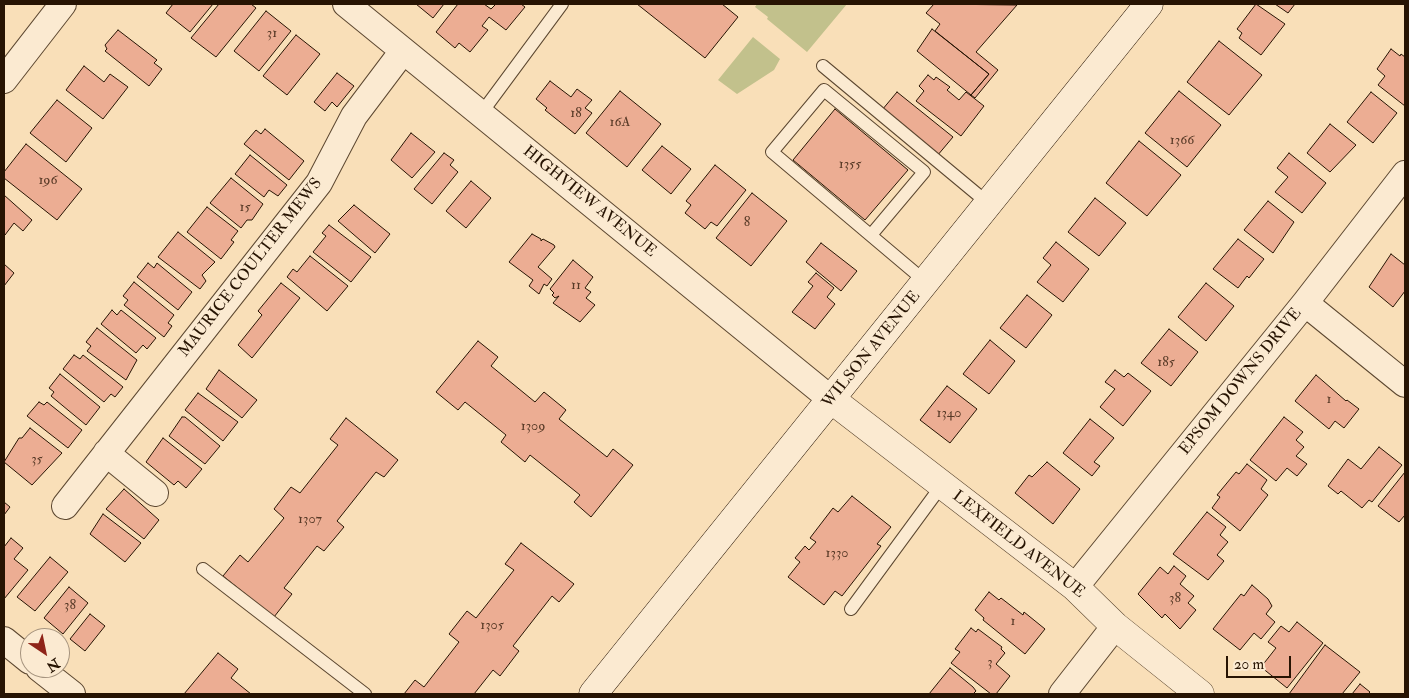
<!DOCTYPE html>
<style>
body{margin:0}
#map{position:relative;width:1409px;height:698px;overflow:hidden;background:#f9dfb8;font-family:"IM FELL Double Pica",serif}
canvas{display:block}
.frame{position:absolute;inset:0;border:5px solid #271403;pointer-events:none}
.north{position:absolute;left:20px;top:628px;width:50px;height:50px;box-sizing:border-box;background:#fbead1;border:1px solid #a6947f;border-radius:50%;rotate:146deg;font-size:14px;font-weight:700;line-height:20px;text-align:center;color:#271403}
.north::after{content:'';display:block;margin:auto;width:18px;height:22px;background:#8f2418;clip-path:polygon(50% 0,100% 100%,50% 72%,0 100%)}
.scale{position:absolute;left:1226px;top:656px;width:65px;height:22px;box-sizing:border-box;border:2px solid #271403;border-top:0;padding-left:6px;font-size:15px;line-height:18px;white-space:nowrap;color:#271403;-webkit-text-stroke:4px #fbead1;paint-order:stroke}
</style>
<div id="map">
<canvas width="1409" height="698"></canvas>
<div class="frame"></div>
<div class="north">N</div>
<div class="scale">20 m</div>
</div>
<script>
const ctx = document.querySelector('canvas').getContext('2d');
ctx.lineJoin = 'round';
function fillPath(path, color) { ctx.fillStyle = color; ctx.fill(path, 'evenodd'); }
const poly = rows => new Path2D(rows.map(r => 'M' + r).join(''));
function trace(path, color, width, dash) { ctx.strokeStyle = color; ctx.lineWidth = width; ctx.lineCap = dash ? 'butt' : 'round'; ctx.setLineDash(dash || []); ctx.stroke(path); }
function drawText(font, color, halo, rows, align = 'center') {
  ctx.font = font + ' "IM FELL Double Pica",serif'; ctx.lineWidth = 4; ctx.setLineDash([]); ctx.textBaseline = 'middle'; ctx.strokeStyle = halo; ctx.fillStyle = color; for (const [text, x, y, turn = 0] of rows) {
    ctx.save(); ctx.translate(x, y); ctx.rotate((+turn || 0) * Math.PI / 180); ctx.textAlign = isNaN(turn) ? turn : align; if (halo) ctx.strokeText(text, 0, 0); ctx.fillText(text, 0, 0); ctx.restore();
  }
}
const green = poly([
 [757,4,847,4,807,52,767,19,768,17,755,7],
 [753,37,780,59,774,70,737,94,718,80]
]);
const building = poly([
 [173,4,213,4,190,32,166,13,173,4],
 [219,4,251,4,256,8,216,57,191,38,219,4],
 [416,4,444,4,433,18,416,4],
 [458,4,484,4,491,9,496,4,521,4,525,7,506,30,489,17,482,26,488,30,470,52,459,43,455,48,436,32,458,4],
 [637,4,722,4,738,17,705,58,637,4],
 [934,4,1017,5,976,52,998,70,975,98,971,95,989,74,935,31,940,24,926,13,934,4],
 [1256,4,1285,24,1261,55,1239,38,1242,33,1237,29,1256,4],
 [1275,4,1295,4,1288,13,1275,4],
 [266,11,291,31,259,71,234,51,266,11],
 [932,29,989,74,971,95,917,51,932,29],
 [118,30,157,60,154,63,162,69,149,86,105,51,107,49,105,45,118,30],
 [296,35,320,54,287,95,263,76,296,35],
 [1219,41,1262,75,1229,115,1187,82,1219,41],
 [1391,49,1400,56,1401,54,1405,57,1405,106,1378,85,1385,76,1377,69,1391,49],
 [84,66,104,82,110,74,128,87,103,119,66,90,84,66],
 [337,73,354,86,337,107,332,102,325,111,314,102,337,73],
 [928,75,934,80,936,77,950,87,947,90,959,100,966,92,984,106,961,136,916,101,924,91,919,86,928,75],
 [550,81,571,97,577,89,592,100,585,108,592,113,575,134,545,110,547,108,536,99,550,81],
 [620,91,661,124,627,167,586,133,620,91],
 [1179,91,1221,125,1187,167,1145,133,1179,91],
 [897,92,953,137,937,156,882,110,897,92],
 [1371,92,1397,113,1373,143,1347,122,1371,92],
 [57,100,92,128,66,162,30,133,57,100],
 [835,109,908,170,865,220,793,160,835,109],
 [1330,124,1356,145,1330,172,1307,153,1330,124],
 [265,129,304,161,289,180,244,144,256,130,261,134,265,129],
 [411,133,435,152,412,178,391,160,411,133],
 [1139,141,1181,175,1147,216,1106,183,1139,141],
 [26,144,82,189,57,220,4,178,4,172,26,144],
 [662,146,691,169,671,194,642,170,662,146],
 [444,153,454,160,450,165,458,172,432,204,414,189,444,153],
 [1289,153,1326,183,1302,213,1275,192,1288,177,1277,168,1289,153],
 [250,155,287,185,278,196,269,190,264,197,235,174,250,155],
 [715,165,746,190,717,226,711,222,705,229,685,213,691,205,686,201,715,165],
 [231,178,263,204,252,220,247,220,241,228,210,203,231,178],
 [471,181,491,198,466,228,446,211,471,181],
 [752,193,787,221,751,266,716,238,752,193],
 [4,195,32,220,23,231,14,223,5,235,4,233,4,195],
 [1095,198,1126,223,1099,256,1068,232,1095,198],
 [1268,201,1294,222,1273,253,1244,230,1268,201],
 [354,205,390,234,375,253,338,221,354,205],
 [207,207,238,231,231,240,234,242,221,259,187,232,207,207],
 [329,225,371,257,351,282,313,252,326,236,322,233,329,225],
 [178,232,215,262,202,275,206,281,200,289,158,257,178,232],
 [532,234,541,239,541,241,543,239,554,245,555,247,538,267,552,279,547,286,544,284,539,294,529,286,533,280,509,262,532,234],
 [1238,239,1264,259,1249,278,1247,276,1238,288,1213,269,1238,239],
 [1056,242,1089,269,1063,302,1037,282,1051,265,1043,258,1056,242],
 [821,243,857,271,841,291,806,262,821,243],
 [1391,254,1405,265,1405,291,1393,307,1369,287,1391,254],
 [310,256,348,286,327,311,287,277,293,269,297,272,310,256],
 [573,260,593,277,585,288,591,292,586,298,595,305,580,322,553,303,559,296,555,298,552,295,554,293,550,289,573,260],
 [148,263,154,268,157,263,192,292,178,310,137,277,148,263],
 [4,264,14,273,4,286,4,264],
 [816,273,834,288,827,297,835,304,815,329,792,312,813,286,808,282,816,273],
 [134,282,174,315,168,323,172,326,164,337,124,305,128,300,123,296,134,282],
 [281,283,300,298,252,358,238,345,262,315,258,311,281,283],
 [1206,283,1234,306,1206,341,1178,317,1206,283],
 [1027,295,1052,315,1026,348,1000,328,1027,295],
 [112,310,117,315,121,310,156,338,147,349,143,345,136,353,101,324,112,310],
 [97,328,137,360,126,380,87,351,91,346,86,342,97,328],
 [1169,329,1198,352,1171,386,1141,363,1169,329],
 [990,340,1015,361,989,394,963,374,990,340],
 [478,341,498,357,491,366,535,402,544,392,566,410,559,419,607,457,613,449,633,465,591,517,574,502,580,495,530,455,525,462,501,442,506,435,465,402,458,410,436,392,478,341],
 [74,355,80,359,83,355,123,387,115,397,111,394,104,402,63,369,74,355],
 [219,370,257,400,242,418,206,389,219,370],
 [1115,370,1124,377,1128,373,1151,391,1123,426,1100,407,1115,389,1105,382,1115,370],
 [60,374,100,407,86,425,51,396,54,392,49,388,60,374],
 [1316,375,1346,401,1347,400,1359,409,1344,428,1335,421,1329,429,1295,401,1316,375],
 [947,386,977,409,950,443,920,420,947,386],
 [198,393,238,422,223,441,185,410,198,393],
 [39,402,44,405,47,402,82,430,68,448,27,416,39,402],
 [182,417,185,417,220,446,205,464,169,436,182,417],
 [1284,417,1303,432,1296,440,1304,447,1296,456,1307,464,1297,476,1287,468,1276,481,1250,460,1284,417],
 [346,418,398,460,384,477,376,472,337,521,344,527,324,551,317,546,284,588,292,594,274,617,223,576,240,555,248,562,284,518,274,509,291,487,300,493,338,445,330,439,346,418],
 [1090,419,1114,438,1094,462,1100,466,1092,476,1063,453,1090,419],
 [30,428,62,453,32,485,4,462,19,438,22,438,30,428],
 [163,438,202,469,186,488,178,481,174,485,146,462,163,438],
 [1379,447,1402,465,1372,502,1369,500,1362,508,1341,491,1338,494,1328,486,1348,459,1361,469,1379,447],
 [1047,462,1080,489,1053,524,1015,493,1029,475,1032,477,1047,462],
 [1247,464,1267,480,1261,489,1268,495,1240,531,1212,508,1220,497,1217,495,1236,472,1239,474,1247,464],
 [1405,472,1405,515,1399,522,1378,506,1405,472],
 [124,489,159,520,144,539,106,509,124,489],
 [852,496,891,527,877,544,881,546,842,596,835,591,824,605,788,577,800,562,795,558,805,546,809,550,816,542,810,538,833,508,838,512,852,496],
 [4,502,10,507,4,515,4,502],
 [1207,512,1226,527,1220,535,1228,542,1217,555,1224,561,1208,580,1173,554,1207,512],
 [103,514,141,543,125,562,90,534,103,514],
 [11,538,23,548,14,559,28,570,4,599,4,547,11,538],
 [521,543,574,584,559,602,552,596,513,646,519,651,500,676,493,670,474,694,404,694,415,680,424,687,459,642,449,634,467,611,476,618,514,570,505,564,521,543],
 [50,557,68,572,35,611,17,597,50,557],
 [1174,566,1186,576,1180,584,1194,596,1188,603,1196,610,1180,629,1165,614,1162,618,1138,594,1160,567,1168,574,1174,566],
 [1252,585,1268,599,1272,606,1266,614,1275,622,1261,639,1254,633,1240,650,1213,629,1241,594,1244,596,1252,585],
 [69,587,88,603,63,634,44,618,69,587],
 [989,592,999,600,1001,598,1023,615,1024,612,1045,629,1025,654,983,620,984,618,975,610,989,592],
 [90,614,105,626,85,651,70,639,90,614],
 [1297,622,1323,643,1287,688,1261,667,1276,648,1268,642,1281,626,1289,632,1297,622],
 [971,628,976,632,978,629,1002,647,1001,649,1005,653,996,664,1010,676,996,694,991,694,951,663,960,652,955,649,971,628],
 [1325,645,1360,672,1342,694,1289,694,1325,645],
 [218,653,238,669,231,678,251,694,184,694,218,653],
 [950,668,973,687,976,691,973,694,929,694,950,668],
 [1360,684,1370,692,1368,694,1352,694,1360,684]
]);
const service = poly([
 [823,66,989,204],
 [480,115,562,4],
 [871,235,924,172,824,90,772,152,926,282],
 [203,569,365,694],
 [851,609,942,485]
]);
const minor = poly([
 [346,4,832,400],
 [4,80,63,4],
 [1305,303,1405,384],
 [106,453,155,493],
 [65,506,319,183,354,116,403,51],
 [1075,587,1305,303,1405,174],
 [4,640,30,661],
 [39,668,72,694],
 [1062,694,1115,626]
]);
const tertiary = poly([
 [832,400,1075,587,1115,626,1200,694]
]);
const secondary = poly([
 [593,694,1149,4]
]);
const numberNames = [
 ["31",272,34],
 ["18",576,114],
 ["16A",620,123],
 ["1366",1182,141],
 ["1355",850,165],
 ["196",48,181],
 ["15",245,208],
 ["8",747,223],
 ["11",576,286],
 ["185",1166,363],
 ["1",1329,400],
 ["1340",949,414],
 ["1309",533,427],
 ["35",37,460],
 ["1307",310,520],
 ["1330",837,554],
 ["38",1175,599],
 ["38",70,606],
 ["1",1013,622],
 ["1305",492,626],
 ["3",990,663]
];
const streetNames = [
 ["HIGHVIEW AVENUE",589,202,39],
 ["MAURICE COULTER MEWS",251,268,-52],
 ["WILSON AVENUE",872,350,-51],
 ["EPSOM DOWNS DRIVE",1241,382,-51],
 ["LEXFIELD AVENUE",1018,545,38]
];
fillPath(green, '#c2c18c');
fillPath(building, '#ecad93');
trace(building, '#271403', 1);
trace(service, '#5c4730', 14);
trace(minor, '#5c4730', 28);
trace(tertiary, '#5c4730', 29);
trace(secondary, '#271403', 29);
trace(service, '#fbead1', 12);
trace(minor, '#fbead1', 26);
trace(tertiary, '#fbead1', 28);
trace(secondary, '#fbead1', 28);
drawText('14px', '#583a27', null, numberNames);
drawText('16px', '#271403', '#fbead1', streetNames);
</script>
